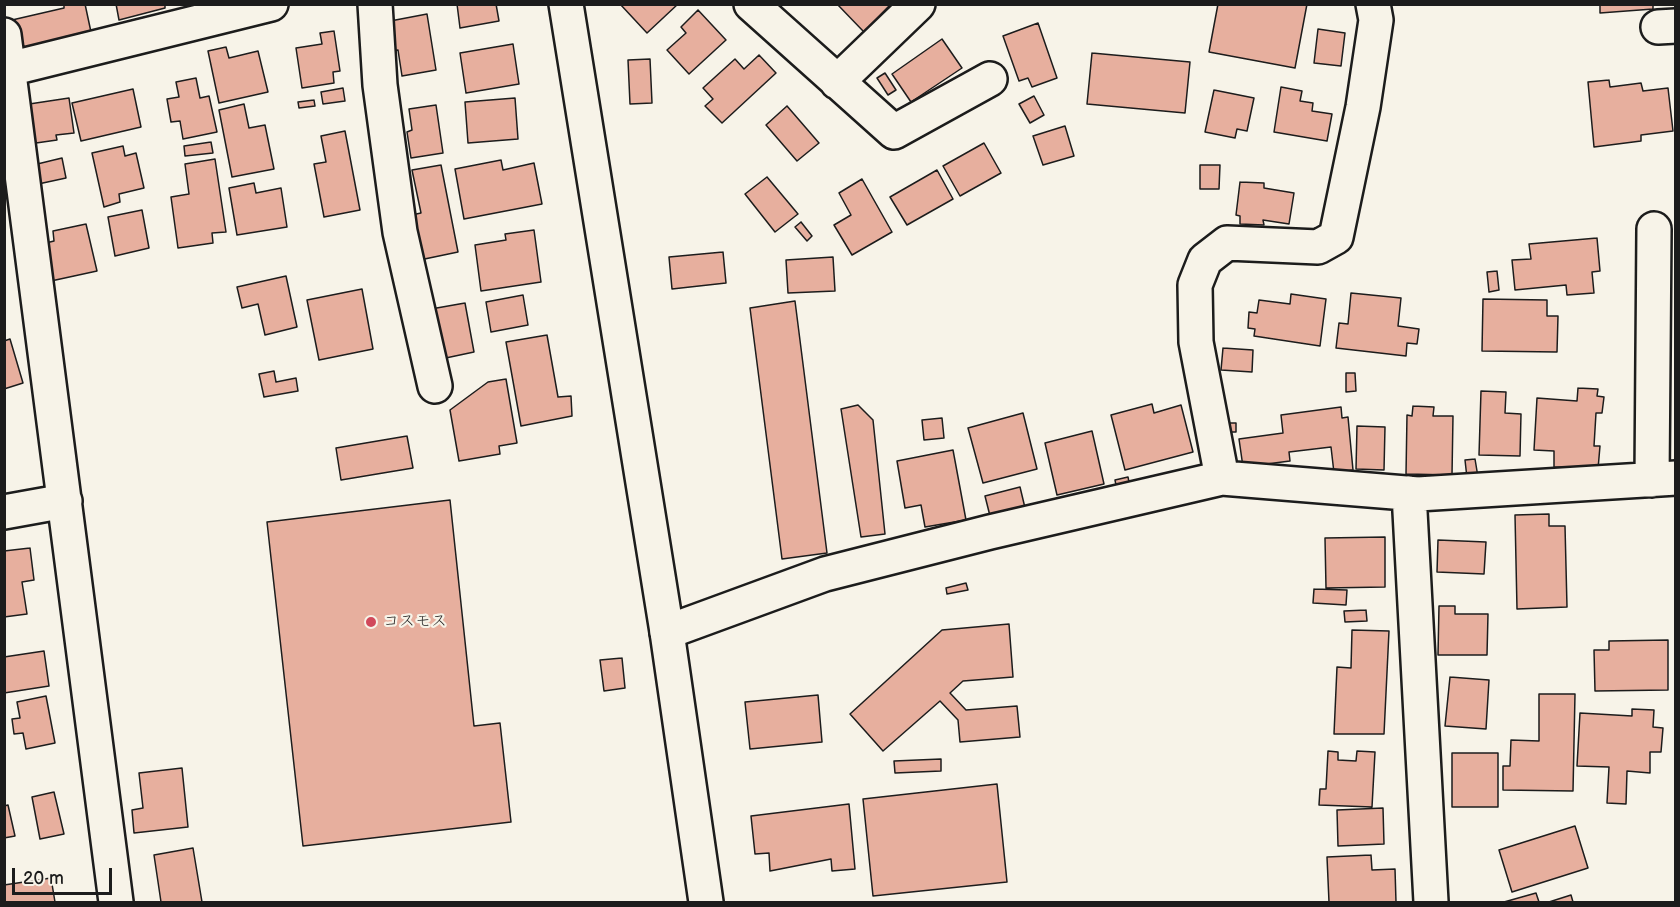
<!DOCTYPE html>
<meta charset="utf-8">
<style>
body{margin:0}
#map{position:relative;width:1680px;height:907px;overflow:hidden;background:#f7f3e8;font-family:"Balsamiq Sans",sans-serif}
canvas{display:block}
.frame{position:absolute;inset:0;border:6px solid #1c1c1c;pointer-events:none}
.scale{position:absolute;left:12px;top:868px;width:100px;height:27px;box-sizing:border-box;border:3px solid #1c1c1c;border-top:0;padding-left:8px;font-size:18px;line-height:21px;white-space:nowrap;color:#1c1c1c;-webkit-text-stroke:4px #f7f3e8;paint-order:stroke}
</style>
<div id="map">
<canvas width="1680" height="907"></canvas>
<div class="frame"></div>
<div class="scale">20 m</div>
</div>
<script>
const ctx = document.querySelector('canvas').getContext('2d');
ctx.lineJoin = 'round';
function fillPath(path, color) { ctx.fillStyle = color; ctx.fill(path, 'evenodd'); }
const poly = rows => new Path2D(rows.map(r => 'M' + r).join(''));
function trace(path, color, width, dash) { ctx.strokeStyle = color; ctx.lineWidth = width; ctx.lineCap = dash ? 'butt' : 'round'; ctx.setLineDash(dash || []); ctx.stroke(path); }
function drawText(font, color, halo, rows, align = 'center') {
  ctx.font = font + ' "Balsamiq Sans","Klee One",sans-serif'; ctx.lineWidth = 4.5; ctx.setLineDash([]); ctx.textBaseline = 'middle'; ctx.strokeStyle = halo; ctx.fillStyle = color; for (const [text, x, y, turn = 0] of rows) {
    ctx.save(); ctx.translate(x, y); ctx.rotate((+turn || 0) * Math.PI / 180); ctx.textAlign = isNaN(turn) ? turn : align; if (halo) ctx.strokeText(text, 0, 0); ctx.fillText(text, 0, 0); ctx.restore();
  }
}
const building = poly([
 [64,4,85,4,94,46,21,63,12,20,64,8,64,4],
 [116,4,165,4,165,8,119,20,116,4],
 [457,4,496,4,499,21,460,28,457,4],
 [620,4,678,4,647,33,620,4],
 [837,4,891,4,864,32,837,4],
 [1218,4,1307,4,1295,68,1209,52,1218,4],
 [1600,4,1653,4,1653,9,1600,13,1600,4],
 [698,10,726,40,689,74,667,50,686,33,681,27,698,10],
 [427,14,436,70,402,76,398,50,390,51,385,22,427,14],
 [1038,23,1057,78,1032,87,1028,78,1019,81,1003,36,1038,23],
 [1318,29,1345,33,1341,66,1314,63,1318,29],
 [334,31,340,71,333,72,334,83,302,88,296,48,322,44,320,33,334,31],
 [942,39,962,68,911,102,892,74,942,39],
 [513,44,519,84,466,93,460,53,513,44],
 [226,47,229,58,258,51,268,92,219,103,208,51,226,47],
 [1092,53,1190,62,1185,113,1087,104,1092,53],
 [759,55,776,73,722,123,705,106,713,99,703,88,735,59,744,69,759,55],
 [650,59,652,103,630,104,628,60,650,59],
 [885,73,896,90,888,95,877,78,885,73],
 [196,78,200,98,209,96,217,132,183,139,180,121,171,122,167,99,179,97,176,82,196,78],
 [1609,80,1610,87,1641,83,1643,91,1668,88,1673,131,1641,135,1641,141,1594,147,1588,82,1609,80],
 [1281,87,1302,91,1300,101,1313,103,1312,111,1332,114,1327,141,1274,132,1281,87],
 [343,88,345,101,323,104,321,92,343,88],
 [133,89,141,127,81,141,72,103,133,89],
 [1214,90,1254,98,1247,131,1237,129,1235,138,1205,132,1214,90],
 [1034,96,1044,115,1030,123,1019,104,1034,96],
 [69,98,74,133,56,135,57,140,22,145,16,106,69,98],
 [515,98,518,139,468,143,465,102,515,98],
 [314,100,315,106,299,108,298,102,314,100],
 [244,104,249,128,265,125,274,169,232,177,219,110,244,104],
 [436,105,443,153,411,158,407,132,412,130,409,109,436,105],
 [787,106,819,143,797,161,766,125,787,106],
 [1065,126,1074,156,1043,165,1033,136,1065,126],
 [345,131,360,210,324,217,314,164,326,162,321,136,345,131],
 [211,142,213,153,185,156,184,146,211,142],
 [984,143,1001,173,960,196,943,166,984,143],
 [123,146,125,156,136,153,144,188,119,194,120,202,104,207,92,153,123,146],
 [62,158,66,178,29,186,25,167,62,158],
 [215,159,226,232,212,233,213,243,178,248,171,197,189,194,185,164,215,159],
 [501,160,503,170,534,163,542,204,464,219,455,169,501,160],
 [441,165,458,252,415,261,407,216,421,213,412,170,441,165],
 [1200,165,1220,165,1219,189,1200,189,1200,165],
 [937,170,953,199,907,225,890,197,937,170],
 [767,177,798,214,775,232,745,194,767,177],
 [862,179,892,232,852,255,834,225,851,215,839,193,862,179],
 [1240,182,1264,183,1264,188,1294,193,1289,224,1263,220,1264,225,1240,224,1240,216,1236,215,1240,182],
 [254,183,256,193,281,188,287,227,237,235,229,188,254,183],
 [142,210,149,248,115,256,108,217,142,210],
 [801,222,812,236,807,241,795,227,801,222],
 [86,224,97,271,51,281,42,244,54,241,53,231,86,224],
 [534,230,541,282,481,291,475,245,506,240,505,234,534,230],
 [1597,238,1600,271,1592,272,1594,293,1567,295,1566,285,1515,290,1512,260,1531,259,1529,244,1597,238],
 [723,252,726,283,672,289,669,257,723,252],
 [833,257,835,291,788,293,786,260,833,257],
 [1497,271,1499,290,1489,292,1487,272,1497,271],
 [286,276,297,327,265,335,258,304,242,308,237,287,286,276],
 [362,289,373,349,319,360,307,300,362,289],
 [1351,293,1401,298,1398,326,1419,329,1417,344,1407,343,1406,356,1336,348,1339,323,1348,324,1351,293],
 [1291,294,1326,299,1320,346,1254,336,1255,329,1248,328,1249,312,1257,313,1259,300,1290,304,1291,294],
 [523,295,528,325,491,332,486,302,523,295],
 [1483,299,1547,300,1547,316,1558,316,1557,352,1482,351,1483,299],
 [795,301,827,553,782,559,750,308,795,301],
 [465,303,474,352,441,359,431,309,465,303],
 [547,335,558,397,571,396,572,416,521,426,506,342,547,335],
 [10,339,23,383,4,389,4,341,10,339],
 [1223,348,1253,350,1252,372,1221,370,1223,348],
 [274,371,276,382,296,378,298,391,264,397,259,374,274,371],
 [1346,373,1355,373,1356,391,1346,392,1346,373],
 [506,379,517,443,499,446,500,454,459,461,450,410,488,382,506,379],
 [1578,388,1598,389,1597,396,1604,397,1602,413,1596,413,1594,446,1600,446,1598,469,1554,467,1554,451,1534,450,1537,398,1577,401,1578,388],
 [1481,391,1506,392,1505,413,1521,414,1520,456,1479,455,1481,391],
 [1152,404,1154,413,1181,405,1193,452,1125,470,1111,415,1152,404],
 [858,405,873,420,885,534,861,537,841,409,858,405],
 [1413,406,1434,407,1433,416,1453,416,1452,475,1406,474,1407,415,1412,416,1413,406],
 [1341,407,1342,418,1348,417,1353,470,1334,473,1331,447,1289,452,1290,461,1243,467,1239,439,1283,433,1281,415,1341,407],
 [1023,413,1037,469,983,483,968,428,1023,413],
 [942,418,944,438,924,440,922,420,942,418],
 [1221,423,1236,423,1236,432,1221,432,1221,423],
 [1357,426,1385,427,1384,470,1356,469,1357,426],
 [1092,431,1104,484,1057,495,1045,443,1092,431],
 [407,436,413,468,341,480,336,448,407,436],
 [953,450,966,520,925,527,921,505,905,508,897,461,953,450],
 [1475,459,1478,477,1467,478,1465,460,1475,459],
 [1128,477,1131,492,1118,495,1115,480,1128,477],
 [1020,487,1026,512,991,520,985,496,1020,487],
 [450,500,474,726,500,723,511,822,303,846,267,522,450,500],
 [1549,514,1549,526,1565,526,1567,607,1517,609,1515,515,1549,514],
 [1385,537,1385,587,1326,588,1325,538,1385,537],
 [1438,540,1486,542,1484,574,1437,572,1438,540],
 [30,548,34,580,22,582,27,614,4,617,4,551,30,548],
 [966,583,968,590,947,594,946,588,966,583],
 [1314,589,1347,590,1346,605,1313,603,1314,589],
 [1439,606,1455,606,1455,614,1488,614,1487,655,1438,655,1439,606],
 [1366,610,1367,621,1345,622,1344,611,1366,610],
 [1009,624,1013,677,963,681,950,693,966,710,1017,706,1020,737,960,742,958,720,940,701,883,751,850,714,942,630,1009,624],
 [1352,630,1389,631,1384,734,1334,734,1337,667,1351,668,1352,630],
 [1668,640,1668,690,1595,691,1594,650,1609,650,1609,641,1668,640],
 [44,651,49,686,4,693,4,657,44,651],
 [622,658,625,688,604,691,600,660,622,658],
 [1450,677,1489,680,1486,729,1445,726,1450,677],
 [1539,694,1575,694,1573,791,1503,790,1503,766,1510,766,1511,740,1539,741,1539,694],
 [818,695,822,742,750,749,745,702,818,695],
 [46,696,55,743,26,749,23,733,14,734,12,719,20,718,17,702,46,696],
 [1632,709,1654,710,1653,727,1663,728,1661,752,1650,752,1650,773,1627,771,1626,804,1607,803,1609,767,1577,766,1580,713,1632,716,1632,709],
 [1328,751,1338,752,1338,760,1356,761,1357,751,1375,752,1372,807,1319,805,1320,789,1326,789,1328,751],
 [1452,753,1498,753,1498,807,1452,807,1452,753],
 [941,759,941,771,895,773,894,761,941,759],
 [182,768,188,827,134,833,132,810,143,808,139,773,182,768],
 [997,784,1007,882,873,896,863,799,997,784],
 [54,792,64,834,40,839,32,797,54,792],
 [849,804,855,869,832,871,831,859,770,871,769,853,755,854,751,816,849,804],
 [8,805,15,836,4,838,4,806,8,805],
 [1383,808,1384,844,1338,846,1337,810,1383,808],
 [1575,826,1588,868,1512,892,1499,850,1575,826],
 [193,848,202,902,161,902,154,855,193,848],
 [1371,855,1372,870,1395,869,1396,902,1329,902,1327,857,1371,855],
 [51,878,55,902,4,902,4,885,51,878],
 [1536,893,1539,902,1504,902,1536,893],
 [1571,895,1573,902,1549,902,1571,895]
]);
const street = poly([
 [375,4,380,85,400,232,435,386],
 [751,4,894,132,990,79],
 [1658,27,1676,26],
 [4,35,116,902],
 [9,69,271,4],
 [837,82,918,4],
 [1222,478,1196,342,1195,285,1205,260,1227,243,1318,247,1336,237,1363,107,1376,20,1373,4],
 [1652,480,1654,229],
 [1409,493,1431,902],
 [4,512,65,501],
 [667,632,825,574,990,532,1222,478,1418,494,1676,478]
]);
const secondary = poly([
 [566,4,667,632,706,902]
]);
const markers = [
 [371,622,6,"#d1495b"]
];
const poiNames = [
 ["コスモス",383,622]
];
fillPath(building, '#e7af9e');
trace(building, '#1c1c1c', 1.5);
trace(street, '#1c1c1c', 38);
trace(secondary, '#1c1c1c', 38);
trace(street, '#f7f3e8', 33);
trace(secondary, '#f7f3e8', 33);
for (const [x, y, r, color] of markers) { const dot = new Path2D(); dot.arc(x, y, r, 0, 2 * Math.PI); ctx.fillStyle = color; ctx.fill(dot); trace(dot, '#f7f3e8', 2); }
drawText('16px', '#1c1c1c', '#f7f3e8', poiNames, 'left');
</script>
